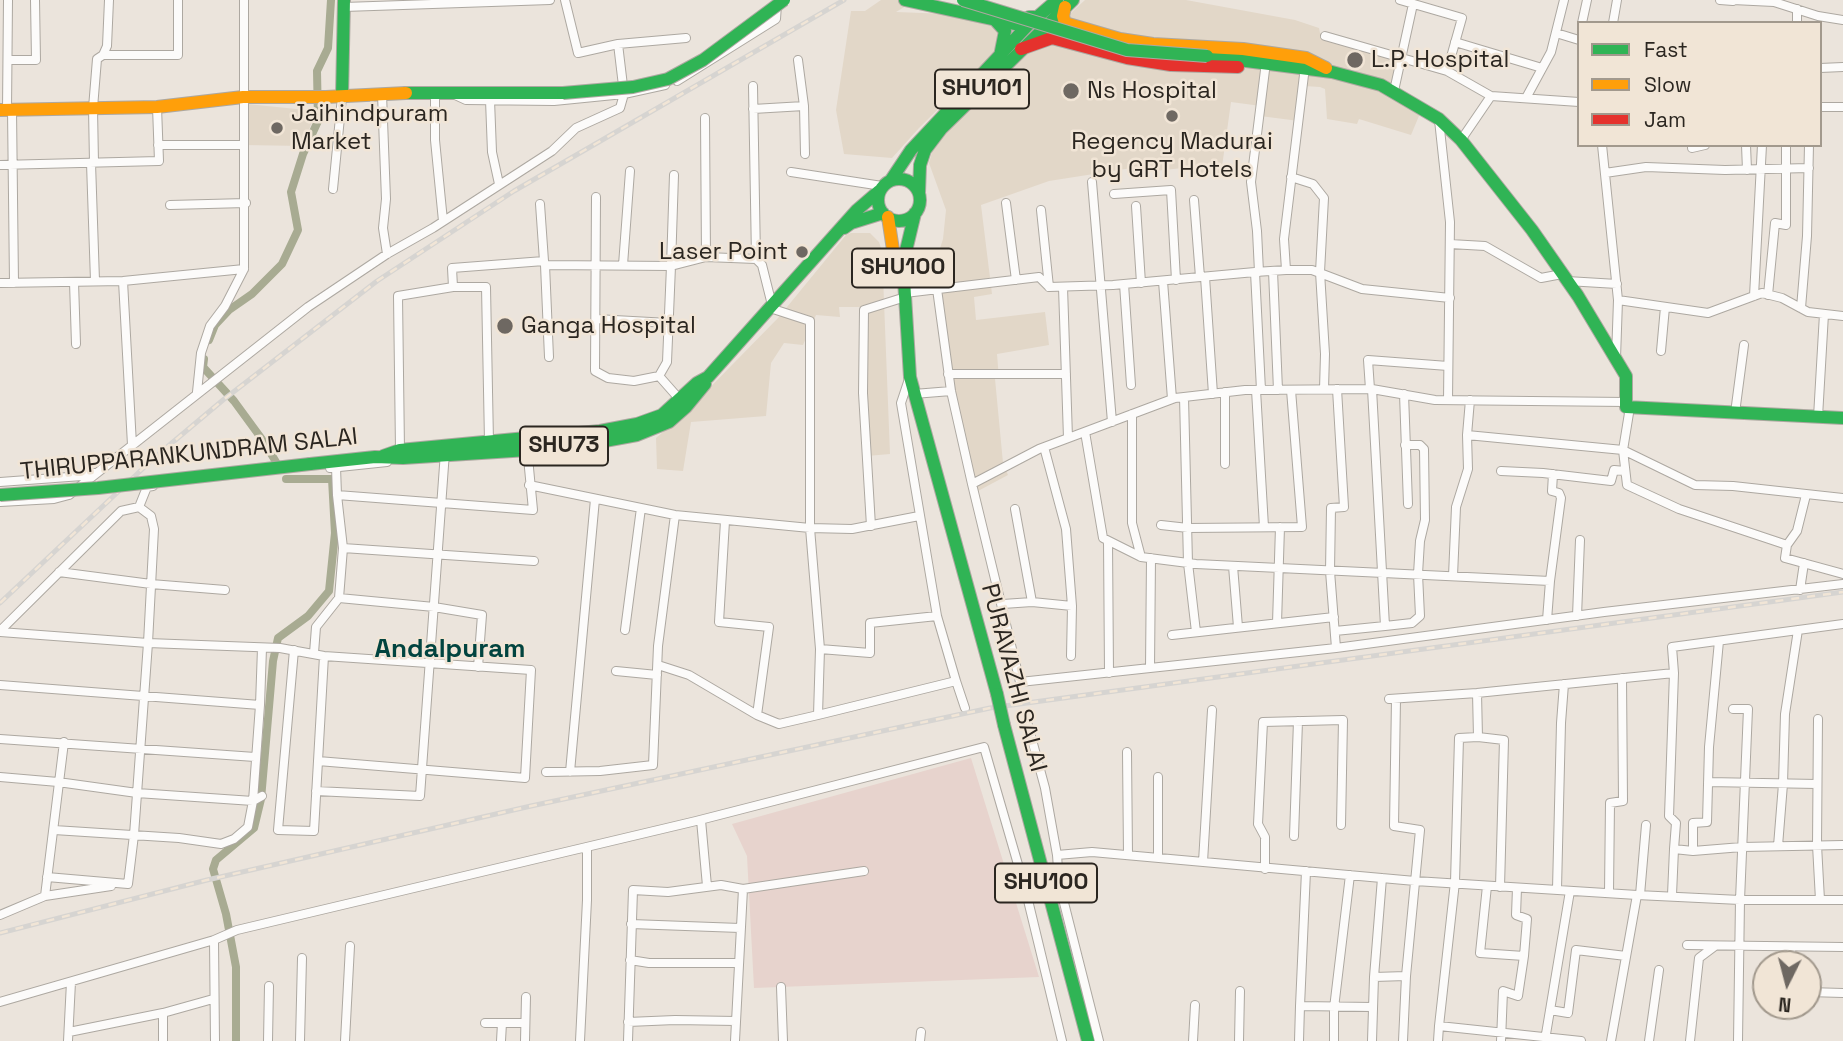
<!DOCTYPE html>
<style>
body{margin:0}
#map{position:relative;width:1843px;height:1041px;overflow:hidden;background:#ebe4dc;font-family:"Space Grotesk",sans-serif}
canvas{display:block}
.legend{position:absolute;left:1577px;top:21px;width:245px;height:126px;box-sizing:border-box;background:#f1e5d6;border:2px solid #a2998d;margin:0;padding:9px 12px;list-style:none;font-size:21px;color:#2b2620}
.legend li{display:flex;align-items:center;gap:14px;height:35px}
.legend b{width:35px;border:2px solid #a2998d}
.north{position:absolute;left:1752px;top:950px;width:70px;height:70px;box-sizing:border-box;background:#f1e5d6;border:2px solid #a2998d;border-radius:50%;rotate:186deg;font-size:19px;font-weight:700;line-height:28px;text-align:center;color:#2b2620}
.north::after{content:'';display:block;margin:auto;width:24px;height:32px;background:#6e6862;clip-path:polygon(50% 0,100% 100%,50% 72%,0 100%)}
</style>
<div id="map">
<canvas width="1843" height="1041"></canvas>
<ul class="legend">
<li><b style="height:9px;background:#30b455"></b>Fast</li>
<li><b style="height:9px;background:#ff9f0a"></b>Slow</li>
<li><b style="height:9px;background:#e5322d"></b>Jam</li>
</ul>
<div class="north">N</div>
</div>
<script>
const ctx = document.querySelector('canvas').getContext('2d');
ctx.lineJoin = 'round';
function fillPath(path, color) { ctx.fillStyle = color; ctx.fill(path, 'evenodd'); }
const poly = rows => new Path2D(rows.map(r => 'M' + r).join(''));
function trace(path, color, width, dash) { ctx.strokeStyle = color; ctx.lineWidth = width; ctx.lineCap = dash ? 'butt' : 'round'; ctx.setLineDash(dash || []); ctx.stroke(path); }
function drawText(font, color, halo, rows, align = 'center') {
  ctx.font = font + ' "Space Grotesk",sans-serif'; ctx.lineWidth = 5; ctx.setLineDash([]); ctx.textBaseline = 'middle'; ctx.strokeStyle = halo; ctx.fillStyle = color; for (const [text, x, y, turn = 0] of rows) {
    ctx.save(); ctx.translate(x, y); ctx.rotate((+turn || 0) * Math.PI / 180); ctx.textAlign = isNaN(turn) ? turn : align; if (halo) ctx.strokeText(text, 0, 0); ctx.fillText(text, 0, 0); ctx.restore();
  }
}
const built = poly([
 [881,0,916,0,896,12,949,14,997,28,1003,34,999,49,919,128,892,158,844,154,836,110,851,11,865,11],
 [1085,0,1186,0,1295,20,1319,28,1320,33,1404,60,1396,87,1424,104,1411,135,1359,119,1357,124,1327,119,1325,89,1320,87,1304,86,1299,121,1260,116,1261,106,1231,102,1221,174,1194,175,1193,167,1134,173,1132,168,1049,181,981,205,992,294,974,297,976,320,1045,312,1049,345,997,354,999,379,995,379,1003,463,1008,475,978,491,977,496,958,421,934,267,943,239,946,210,929,163,934,145,973,103],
 [247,104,316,111,303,146,243,145],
 [851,233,870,233,879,242,882,251,890,454,867,456,863,307,839,307,840,317,816,315,803,345,784,343,771,363,766,416,691,422,683,471,657,469,656,438,683,415,778,318,846,235]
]);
const green = poly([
 [971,758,1039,977,754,988,747,856,732,824]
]);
const canal = poly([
 [209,340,215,325,229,310,252,294,282,264,298,230,291,192,303,154,318,121,317,71,328,48,331,0],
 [204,359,203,367,234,401,264,442,279,467],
 [236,1041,236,967,226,914,213,869,216,860,254,828,261,799,273,661,278,638,308,616,329,591,335,533,332,479,286,479]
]);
const street = poly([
 [565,0,578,53,618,44,686,38],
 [1400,0,1462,18,1447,71,1491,96],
 [1720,0,1733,1],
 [1733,0,1774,2,1818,16,1843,20],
 [344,7,550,0],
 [1797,9,1797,23],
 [1582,23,1587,0],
 [1613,23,1617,0],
 [1556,33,1579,40],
 [1325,36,1447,71],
 [1455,42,1542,68],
 [103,55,178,55,178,0],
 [8,60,36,60,35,0],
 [1820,68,1843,67],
 [677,81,776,19,777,5],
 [753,86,756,259,762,265,772,305],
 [435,91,435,140,443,221],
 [1394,91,1413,4],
 [382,94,386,199,383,228,387,254],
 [453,94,466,100,554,101,624,94,665,85],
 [1526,98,1551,52,1564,0],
 [490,100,492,152,499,184],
 [804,106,805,154],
 [1820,107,1843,107],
 [753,109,804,106,798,60],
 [7,110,8,0],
 [12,110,14,283],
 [705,118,706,257,756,259],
 [1439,120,1450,222,1448,400],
 [1461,140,1491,96,1579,102],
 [158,145,243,145],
 [1602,145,1618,300,1616,358],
 [1692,145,1692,148,1705,145],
 [1746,145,1747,170],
 [91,163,95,281],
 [94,163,93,108,97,59,103,55,107,46,109,0],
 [0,165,159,161,157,107],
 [791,172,882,186],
 [1605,173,1646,167,1725,170,1809,168],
 [674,175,671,266,706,257],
 [1291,177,1313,184,1324,198,1320,272,1325,354,1324,389],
 [1092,182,1112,422],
 [333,189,342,97],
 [1114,194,1171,190,1176,280],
 [596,197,595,371,608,378,634,381,659,376],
 [1194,200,1200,277],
 [1006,203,1016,280],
 [540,204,544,261],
 [170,205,246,203],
 [1136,206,1141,283],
 [1041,210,1049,287],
 [1450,244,1485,246,1541,278,1562,274],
 [545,265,549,357],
 [623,265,630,171],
 [1286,270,1312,270,1362,289,1450,298],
 [1273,271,1278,390],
 [1255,272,1286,270,1284,239,1304,75],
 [1259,272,1257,231,1251,182,1265,70],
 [1205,277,1213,394],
 [123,281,132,445],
 [1163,281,1172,399],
 [1567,281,1617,284],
 [74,282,76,344],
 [0,283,123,281,244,269,244,0],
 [1124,284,1131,385],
 [453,287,486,287,489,442],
 [1063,287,1068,438],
 [937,289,951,391,972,484,1020,682,1336,648,1604,612,1843,584],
 [905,293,1039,277,1049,287,1113,285,1255,272,1261,390],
 [1768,295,1775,223,1786,225,1786,145],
 [1754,296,1762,145],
 [1618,300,1708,313,1762,293,1782,298,1808,312,1843,316],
 [770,308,810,321,810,528,820,649,818,715,956,681,937,616],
 [1801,308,1807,236,1809,145],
 [596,319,669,323],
 [1661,351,1665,307],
 [948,374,1066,374],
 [1370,389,1368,360,1448,366],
 [1372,389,1385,626,1412,623,1420,616,1418,574,1420,541,1425,520,1424,449,1420,445,1405,445],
 [1256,390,1264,527],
 [197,392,201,353,210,326,225,306,244,269],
 [1225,392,1225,464],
 [914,394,951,391],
 [1404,394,1408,504],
 [1184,397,1188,563,1196,632],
 [1630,407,1623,450,1627,485,1679,509,1787,545,1785,558,1843,574],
 [1735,413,1744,345],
 [1132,414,1132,523,1141,557],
 [1818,417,1824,314],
 [1085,432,1103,538,1141,557,1196,564,1550,581,1547,620],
 [1467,435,1623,450,1695,485,1733,486,1843,498],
 [1044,447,1066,529,1072,606,1071,656],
 [400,450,398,296,453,287,452,268,544,261,545,265,671,266,667,362,659,376,682,402],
 [330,468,387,462],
 [1501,471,1543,473,1611,481,1614,470,1625,471],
 [0,482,82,476,94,473],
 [972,484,1039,449,1175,398,1184,397,1245,390,1372,389,1435,400,1626,402],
 [529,485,675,515,810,528,852,529,919,516],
 [337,495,533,510,527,447],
 [0,502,54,499,69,495,308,307,387,254,433,228,552,151,576,128,620,108,624,94,618,44],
 [139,507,147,487,153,486],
 [1015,509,1032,602],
 [725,521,719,622,769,627,757,715],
 [1161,525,1188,528,1302,527,1291,390],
 [871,526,863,393,864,310,899,299],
 [1108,541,1109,673],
 [1787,545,1797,531,1806,495],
 [343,548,534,561],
 [1233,566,1238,627],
 [59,572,151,584,225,590],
 [1453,576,1456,507,1468,469,1467,435,1470,400],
 [1550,581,1561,498,1559,493,1552,491,1553,474],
 [1800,590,1804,563],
 [339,598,434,607,482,615,478,667],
 [1003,604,1032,602,1072,606],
 [1577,616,1580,540],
 [1277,623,1280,527],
 [1843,624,1672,647,1674,673,1669,816,1676,823,1674,849,1693,851,1742,847,1843,845],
 [625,630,641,508],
 [0,631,121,511,139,507,151,516,154,529,148,643,134,835,128,884,47,877],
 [1335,631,1385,626],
 [0,632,148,643,280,648,324,656,531,670,525,778,318,761],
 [1172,635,1334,617],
 [1336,648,1330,571,1331,508,1344,507,1337,389],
 [820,649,870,653,870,623,937,616,901,403,909,379],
 [294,650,278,830,314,831,324,656],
 [314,653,316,627,339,598,343,548,337,495,336,467],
 [658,665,689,675,757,715,779,724,818,715],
 [1150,668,1151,558],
 [616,671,657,675],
 [956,681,965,708],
 [0,685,260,705],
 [1477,693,1478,737,1504,740,1500,887],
 [1389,699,1477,693,1674,673],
 [1396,699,1394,826,1420,830,1406,976,1403,1041],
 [1733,709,1748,709,1740,900,1738,1041],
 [1818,719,1817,845,1820,900],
 [1028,725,1045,788,1057,855],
 [0,739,255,757],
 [1127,752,1128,855],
 [546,772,600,771,653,765,658,646,675,515],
 [570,772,595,499],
 [0,777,58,782,137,793,253,801,262,796],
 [1708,782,1817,784],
 [316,791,420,796,445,452],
 [701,820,707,886],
 [54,830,179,838,221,844,234,839,248,827,253,801,260,705,262,648],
 [1294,836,1298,721],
 [1778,846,1783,784,1785,714,1798,630],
 [1693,851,1693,823,1707,822,1709,747,1719,641],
 [1158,858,1158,777],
 [1203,862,1212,710],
 [1265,869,1265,837,1258,824,1263,722,1343,720,1341,825],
 [1306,871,1300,1006,1373,1007],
 [1487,886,1480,953,1524,956,1518,996,1503,991,1501,1041],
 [1517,888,1516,915,1527,919,1524,956],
 [1557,889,1561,723,1564,684],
 [1609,892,1610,803,1623,801,1622,678],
 [1640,895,1646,825],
 [1672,895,1674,849],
 [45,896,64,742],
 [0,915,45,896,111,886],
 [631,924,740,928],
 [214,940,215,1041],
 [1687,945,1843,947],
 [1791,947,1792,964],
 [630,960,649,963,739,963],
 [1374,977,1382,878],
 [781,987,783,1041],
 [1808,992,1843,993],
 [0,1002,214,940,237,930,696,821,984,747,1026,892,1062,1041],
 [1550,1010,1568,1013,1576,950,1626,956],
 [163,1013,163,1041],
 [628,1022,675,1020,736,1021],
 [485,1023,525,1023],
 [1439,1026,1455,882,1459,738,1478,737],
 [69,1032,163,1013,213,999],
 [1545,1040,1570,891],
 [68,1041,71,982],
 [268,1041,269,986],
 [300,1041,302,958],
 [345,1041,350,946],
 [501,1041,502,1023],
 [525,1041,526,997],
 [580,1041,587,900,587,848],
 [628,1041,633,890,668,892,721,885,743,889],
 [735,1041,743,889,864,871],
 [920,1041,921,1032],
 [1099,1041,1059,883,1057,855,1092,852,1415,881,1637,895,1740,900,1843,900],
 [1193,1041,1195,1005],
 [1239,1041,1240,991],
 [1299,1041,1300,1006],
 [1334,1041,1334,1008,1350,875],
 [1372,1041,1374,977,1406,976],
 [1438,1041,1439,1026,1581,1041],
 [1611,1041,1637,895],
 [1649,1041,1659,970],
 [1690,1041,1699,958,1715,946]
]);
const fast = poly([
 [905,0,1019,25,1029,17,1034,17],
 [995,20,1005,31,1000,56],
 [1207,56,1332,72,1381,85,1439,119,1461,140,1532,230,1578,296,1626,376,1626,407,1843,418],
 [406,93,563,93],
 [342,97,344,0],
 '878 200a21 21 0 1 1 42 0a21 21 0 1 1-42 0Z',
 [891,180,911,150,1028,25,1057,0],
 [919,193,920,165,925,150,941,129,1073,0],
 [915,213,903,263,910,377,997,694],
 [844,228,851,223,883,213],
 [383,456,400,450,600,431,637,424,662,415,697,383,708,377,857,210,879,191],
 [310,464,375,457,403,458,528,450,599,442,637,435,669,422,686,407,705,384],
 [1004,725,1088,1041]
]);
const slow = poly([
 [1065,7,1063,16,1065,23,1120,39,1153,44,1243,49,1306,58,1326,68],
 [0,110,157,107,243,97,326,97,406,93],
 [888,217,897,276]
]);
const jam = poly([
 [1021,49,1052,38,1127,58,1171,65,1238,67]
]);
const rail = poly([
 [0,603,154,458,223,400,377,281,514,191,844,0],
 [0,933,207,880,531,806,990,708,1843,592]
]);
const fastBridge = poly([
 [963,0,1127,50,1207,56],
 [563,93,633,87,668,79,703,60,784,0],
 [0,495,98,488,310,464],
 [997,694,1004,725]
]);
const markers = [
 [1355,60,9,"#6e6862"],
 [1071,91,9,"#6e6862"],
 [1172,116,7,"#6e6862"],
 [277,128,7,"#6e6862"],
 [802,252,7,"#6e6862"],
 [505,326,9,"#6e6862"]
];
const shields = [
 [982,89,94],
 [903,268,102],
 [564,446,88],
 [1046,883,102]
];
const shieldNames = [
 ["SHU101",982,89],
 ["SHU100",903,268],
 ["SHU73",564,446],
 ["SHU100",1046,883]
];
const poiNames = [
 ["L.P. Hospital",1371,60],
 ["Ns Hospital",1087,91],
 ["Jaihindpuram",291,114],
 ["Market",291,142],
 ["Regency Madurai",1172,142,"center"],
 ["by GRT Hotels",1172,170,"center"],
 ["Laser Point",788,252,"right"],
 ["Ganga Hospital",521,326]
];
const streetNames = [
 ["THIRUPPARANKUNDRAM SALAI",189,455,-6],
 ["PURAVAZHI SALAI",1013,678,75]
];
const neighbourhoodNames = [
 ["Andalpuram",450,650]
];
fillPath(built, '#e2d7c8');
fillPath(green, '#e7d3cd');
trace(canal, '#a8ab92', 8);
trace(street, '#ada8a1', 10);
trace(fast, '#ada8a1', 14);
trace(slow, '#ada8a1', 14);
trace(jam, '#ada8a1', 14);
trace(street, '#fcfbfa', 8);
trace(fast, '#30b455', 12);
trace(slow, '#ff9f0a', 12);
trace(jam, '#e5322d', 12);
trace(rail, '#d6d4d1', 5);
trace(rail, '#f1e5d6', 2.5, [8]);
trace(fastBridge, '#ada8a1', 14, []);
trace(fastBridge, '#30b455', 12);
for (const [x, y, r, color] of markers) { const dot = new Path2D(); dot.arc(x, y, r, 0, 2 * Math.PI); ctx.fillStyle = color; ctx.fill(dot); trace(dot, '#f1e5d6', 2.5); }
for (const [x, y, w] of shields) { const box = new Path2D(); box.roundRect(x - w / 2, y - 19.5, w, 39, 5); ctx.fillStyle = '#f1e5d6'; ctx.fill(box); trace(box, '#2b2620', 2); }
drawText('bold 23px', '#2b2620', null, shieldNames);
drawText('24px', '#2b2620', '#f1e5d6', poiNames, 'left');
drawText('24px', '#2b2620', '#f1e5d6', streetNames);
drawText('bold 26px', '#02443f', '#f1e5d6', neighbourhoodNames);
</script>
